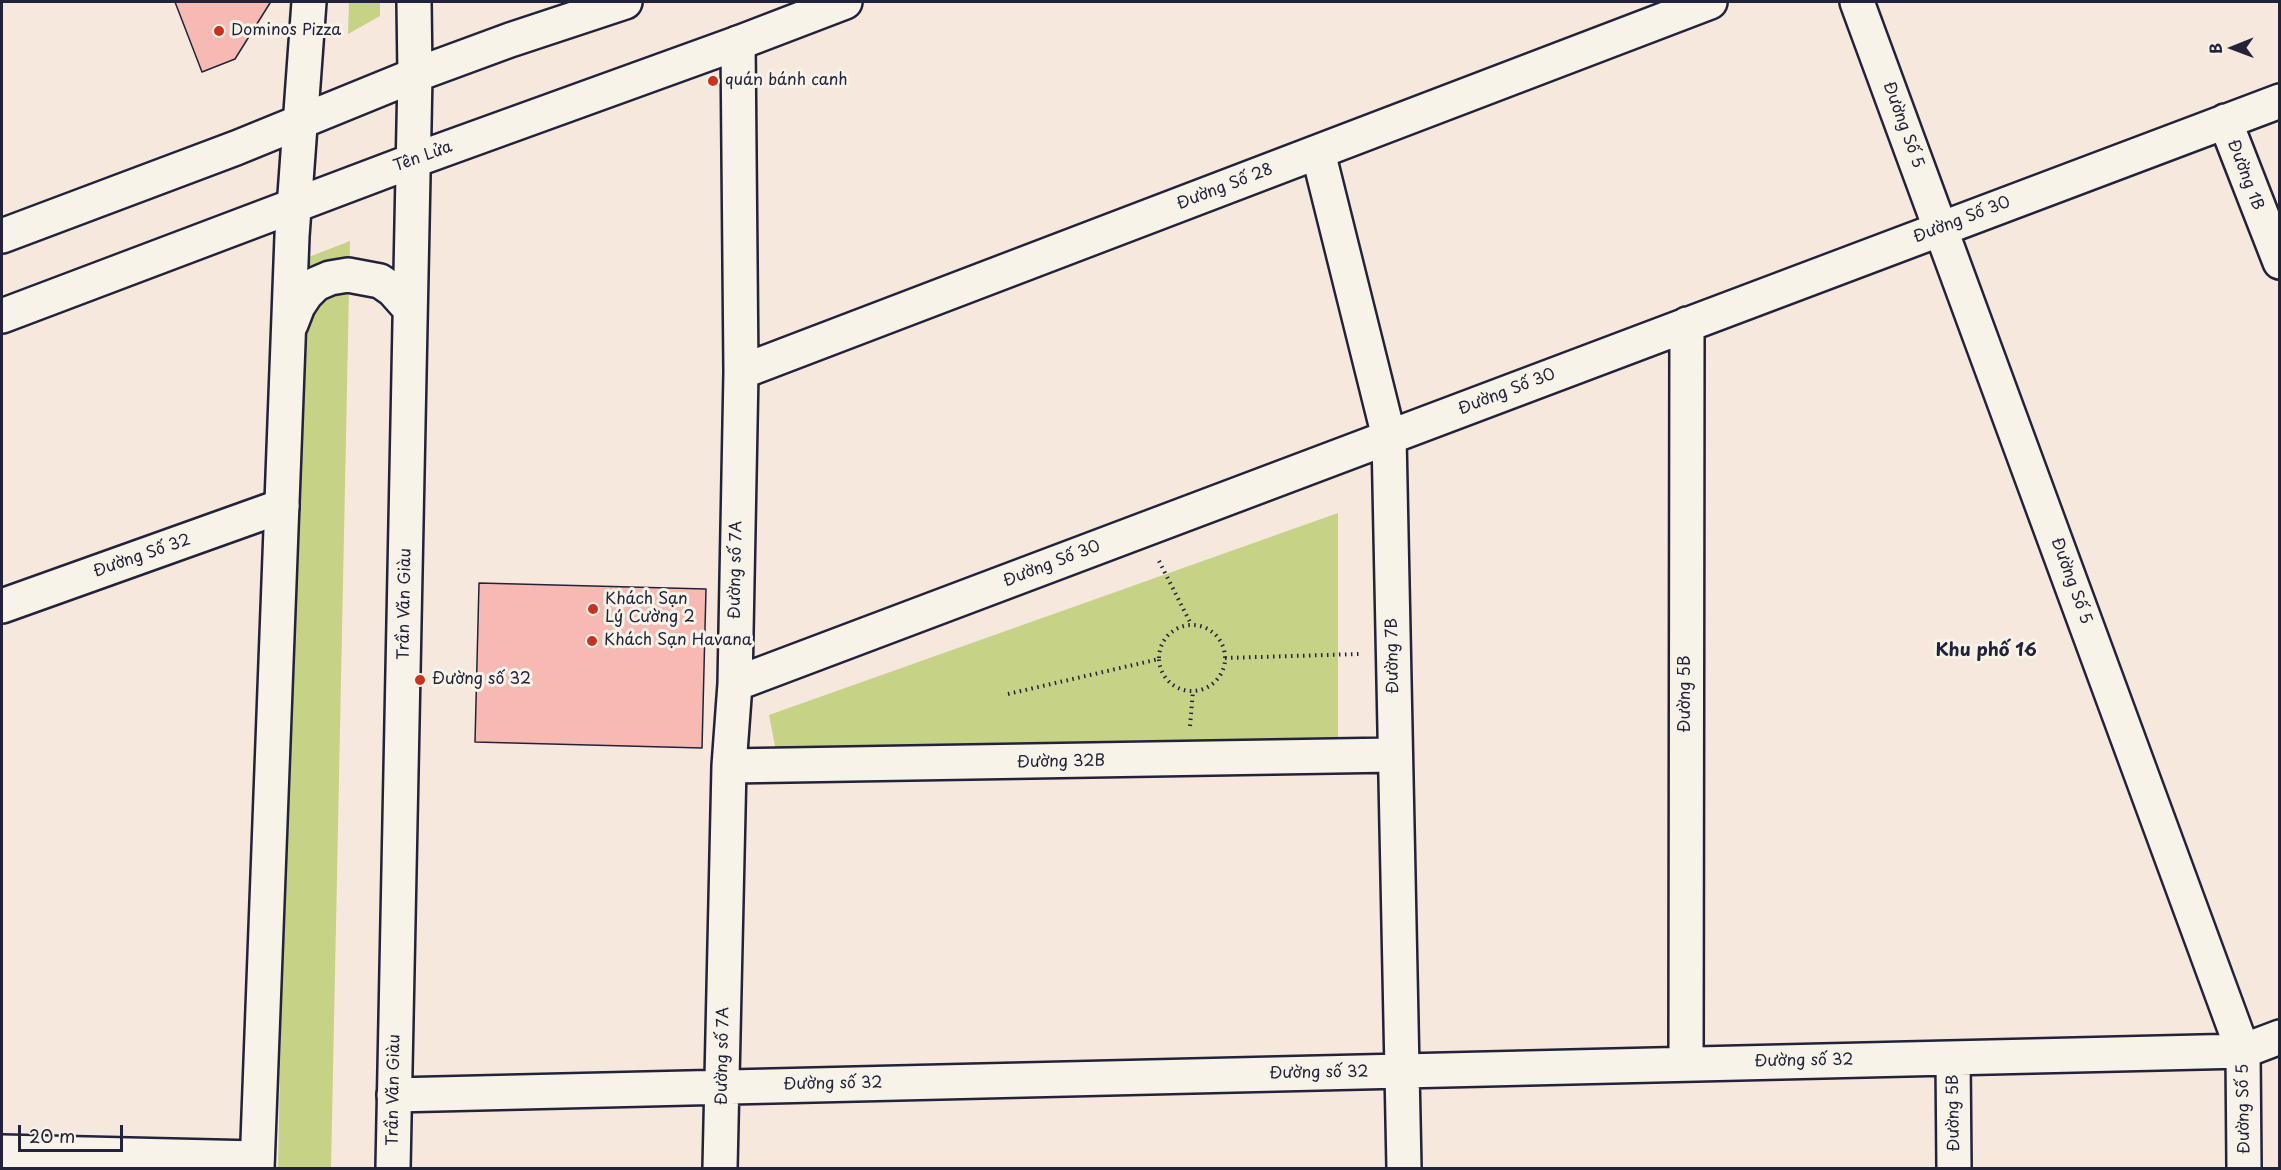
<!DOCTYPE html>
<meta charset="utf-8">
<style>
body{margin:0}
#map{position:relative;width:2281px;height:1170px;overflow:hidden;background:#f7e8dd;font-family:"Playpen Sans",sans-serif}
canvas{display:block}
.frame{position:absolute;inset:0;border:3px solid #22223b;pointer-events:none}
.north{position:absolute;left:2203px;top:18px;width:60px;height:60px;-webkit-text-stroke:4px #f7f3e8;paint-order:stroke;rotate:269deg;font-size:16px;font-weight:700;line-height:24px;text-align:center;color:#22223b}
.north::after{content:'';display:block;margin:auto;width:21px;height:27px;background:#22223b;clip-path:polygon(50% 0,100% 100%,50% 72%,0 100%)}
.scale{position:absolute;left:18px;top:1125px;width:105px;height:27px;box-sizing:border-box;border:3px solid #22223b;border-top:0;padding-left:8px;font-size:18px;line-height:21px;white-space:nowrap;color:#22223b;-webkit-text-stroke:4px #f7f3e8;paint-order:stroke}
</style>
<div id="map">
<canvas width="2281" height="1170"></canvas>
<div class="frame"></div>
<div class="north">B</div>
<div class="scale">20 m</div>
</div>
<script>
const ctx = document.querySelector('canvas').getContext('2d');
ctx.lineJoin = 'round';
function fillPath(path, color) { ctx.fillStyle = color; ctx.fill(path, 'evenodd'); }
const poly = rows => new Path2D(rows.map(r => 'M' + r).join(''));
function trace(path, color, width, dash) { ctx.strokeStyle = color; ctx.lineWidth = width; ctx.lineCap = dash ? 'butt' : 'round'; ctx.setLineDash(dash || []); ctx.stroke(path); }
function drawText(font, color, halo, rows, align = 'center') {
  ctx.font = font + ' "Playpen Sans",sans-serif'; ctx.lineWidth = 6; ctx.setLineDash([]); ctx.textBaseline = 'middle'; ctx.strokeStyle = halo; ctx.fillStyle = color; for (const [text, x, y, turn = 0] of rows) {
    ctx.save(); ctx.translate(x, y); ctx.rotate((+turn || 0) * Math.PI / 180); ctx.textAlign = isNaN(turn) ? turn : align; if (halo) ctx.strokeText(text, 0, 0); ctx.fillText(text, 0, 0); ctx.restore();
  }
}
const green = poly([
 [349,2,380,2,380,16,348,34],
 [350,241,331,1168,278,1168,296,262],
 [1338,513,1338,745,779,767,769,715]
]);
const building = poly([
 [175,2,269,2,270,3,235,59,202,72,175,2],
 [479,583,706,589,702,748,475,742,479,583]
]);
const path = poly([
 [1159,561,1191,624],
 '1159 658a33 33 0 1 1 66 0a33 33 0 1 1-66 0Z',
 [1225,658,1359,654],
 [1008,694,1159,659],
 [1190,726,1193,691]
]);
const street = poly([
 [1857,2,2243,1051,2244,1168],
 [2225,121,2280,262],
 [1318,152,1389,437,1404,1168],
 [741,372,1710,2],
 [2,606,282,506],
 [735,684,2280,101],
 [729,766,1394,755],
 [1953,1058,1954,1168],
 [1686,1064,1687,324],
 [394,1095,2243,1051,2280,1037],
 [2,1152,257,1158],
 [720,1168,729,766,735,684,741,372,738,43]
]);
const secondary = poly([
 [2,236,236,148,415,75,510,40,625,2],
 [2,316,412,161,738,43,845,2],
 [291,324,298,306,306,294,316,284,330,278,348,275,380,281,393,290,409,308],
 [257,1168,292,236,309,2],
 [393,1168,415,75,414,2]
]);
const markers = [
 [219,31,6,"#c8321e"],
 [713,81,6,"#c8321e"],
 [593,609,6,"#c8321e"],
 [592,641,6,"#c8321e"],
 [420,680,6,"#c8321e"]
];
const poiNames = [
 ["Dominos Pizza",231,31],
 ["quán bánh canh",725,81],
 ["Khách Sạn",605,600],
 ["Lý Cường 2",605,618],
 ["Khách Sạn Havana",604,641],
 ["Đường số 32",432,680]
];
const streetNames = [
 ["Đường Số 5",1903,125,70],
 ["Tên Lửa",423,157,-20],
 ["Đường 1B",2245,175,69],
 ["Đường Số 28",1225,187,-21],
 ["Đường Số 30",1962,220,-21],
 ["Đường Số 30",1507,392,-21],
 ["Đường Số 32",142,556,-19],
 ["Đường Số 30",1052,564,-21],
 ["Đường số 7A",736,570,-89],
 ["Đường Số 5",2071,581,70],
 ["Trần Văn Giàu",405,604,-89],
 ["Đường 7B",1393,656,-91],
 ["Đường 5B",1686,694,-90],
 ["Đường 32B",1061,762,-1],
 ["Đường số 7A",723,1056,-89],
 ["Đường số 32",1804,1061,-1],
 ["Đường số 32",1319,1073,-1],
 ["Đường số 32",833,1084,-1],
 ["Trần Văn Giàu",394,1090,-89],
 ["Đường Số 5",2244,1109,-91],
 ["Đường 5B",1954,1113,-91]
];
const neighbourhoodNames = [
 ["Khu phố 16",1986,651]
];
fillPath(green, '#c6d286');
fillPath(building, '#f6bab3');
trace(building, '#22223b', 1.5);
trace(street, '#22223b', 38);
trace(secondary, '#22223b', 38);
trace(path, '#22223b', 4, [1.5, 4.5]);
trace(street, '#f7f3e8', 33);
trace(secondary, '#f7f3e8', 33);
for (const [x, y, r, color] of markers) { const dot = new Path2D(); dot.arc(x, y, r, 0, 2 * Math.PI); ctx.fillStyle = color; ctx.fill(dot); trace(dot, '#f7f3e8', 2); }
drawText('16px', '#22223b', '#f7f3e8', poiNames, 'left');
drawText('16px', '#22223b', '#f7f3e8', streetNames);
drawText('bold 18px', '#22223b', '#f7f3e8', neighbourhoodNames);
</script>
